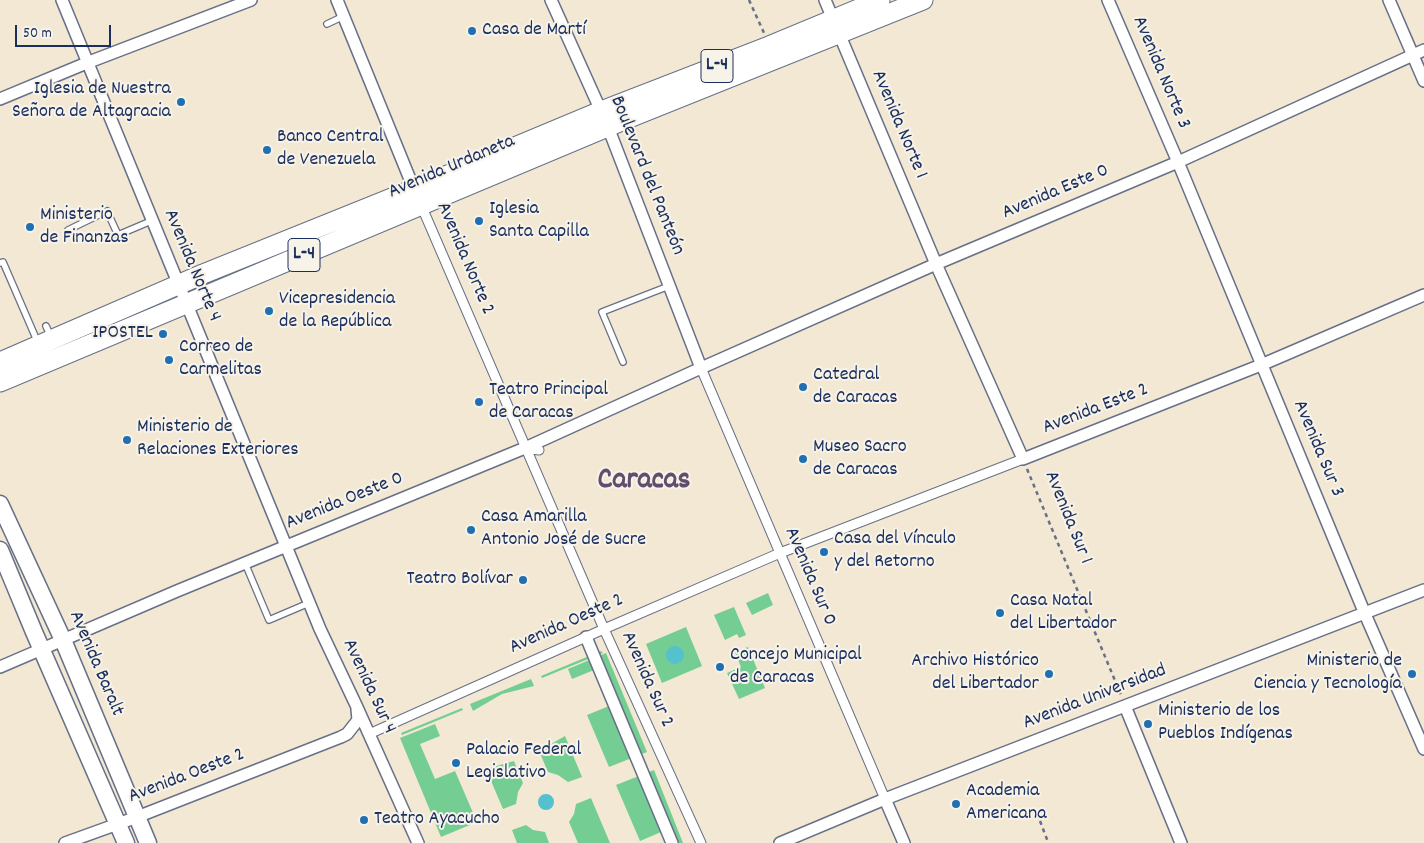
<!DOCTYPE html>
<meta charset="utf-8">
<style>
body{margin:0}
#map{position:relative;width:1424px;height:843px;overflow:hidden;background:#f3e8d3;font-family:Dekko,sans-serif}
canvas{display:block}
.scale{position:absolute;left:15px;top:25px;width:96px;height:22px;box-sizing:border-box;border:2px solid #1b2f5e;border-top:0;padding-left:6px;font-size:15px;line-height:18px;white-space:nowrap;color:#1b2f5e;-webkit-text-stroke:4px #f7f3e8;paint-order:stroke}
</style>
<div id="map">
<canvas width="1424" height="843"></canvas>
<div class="scale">50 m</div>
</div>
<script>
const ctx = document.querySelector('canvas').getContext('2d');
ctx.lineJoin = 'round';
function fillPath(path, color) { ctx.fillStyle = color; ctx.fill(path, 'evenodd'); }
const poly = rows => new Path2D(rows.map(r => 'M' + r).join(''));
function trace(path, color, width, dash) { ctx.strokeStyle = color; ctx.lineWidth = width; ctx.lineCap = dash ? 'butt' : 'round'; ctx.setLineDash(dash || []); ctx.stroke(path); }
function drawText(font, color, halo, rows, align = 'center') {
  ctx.font = font + ' Dekko,sans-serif'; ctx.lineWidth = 4; ctx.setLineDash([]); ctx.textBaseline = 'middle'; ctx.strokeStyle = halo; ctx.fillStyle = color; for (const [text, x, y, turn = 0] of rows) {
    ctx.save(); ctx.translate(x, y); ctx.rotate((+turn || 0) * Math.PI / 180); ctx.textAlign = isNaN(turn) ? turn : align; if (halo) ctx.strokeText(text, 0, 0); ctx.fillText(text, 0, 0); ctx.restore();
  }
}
const green = poly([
 [768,593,773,605,752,615,746,603],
 [734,607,746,635,739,638,737,634,725,640,714,615],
 [686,627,702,666,662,683,646,644],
 [748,647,765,688,739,699,727,673,741,667,735,652],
 [601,651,603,653,542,678,541,676],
 [606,653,647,752,609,767,587,715,609,706,594,670,572,679,568,669],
 [531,679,534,686,502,694,473,711,470,704],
 [462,708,463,710,402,735,401,733],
 [435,724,440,736,420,744,435,779,455,771,477,822,441,837,400,738],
 [565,736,582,777,568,782,558,775,548,772,539,751],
 [514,761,523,783,518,792,516,804,503,809,486,769],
 [654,770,683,843,666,843,661,832,640,841,616,785],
 [591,798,610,843,578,843,569,822,574,814,576,804],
 [526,825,533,830,545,832,549,843,517,843,512,830]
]);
const water = poly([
 '666 655a9 9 0 1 1 18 0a9 9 0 1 1-18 0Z',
 '538 802a8 8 0 1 1 16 0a8 8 0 1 1-16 0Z'
]);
const path = poly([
 [749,0,764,33],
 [1027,469,1121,695],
 [1040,821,1048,842]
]);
const service = poly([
 [327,24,344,16],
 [68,230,107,211,118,235,151,221],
 [0,263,3,262,38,343],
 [46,326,51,337],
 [623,362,602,312,669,286],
 [245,563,269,620,309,603]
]);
const pedestrian = poly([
 [421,205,604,629,701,843],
 [701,368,885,799],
 [525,448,539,450],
 [369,734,604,629,780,553,1023,459]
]);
const minor = poly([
 [62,0,320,629,356,705,418,843],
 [337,0,416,194],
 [551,0,601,111],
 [825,0,936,264,1023,459,1261,365,1424,295],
 [1108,0,1178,162,1365,614,1424,749],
 [1389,0,1424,81],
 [0,99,89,62,251,0],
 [608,127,701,368],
 [586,637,672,843],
 [0,667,177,591,525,448,701,368,936,264,1178,162,1424,50],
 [1125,706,1181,843],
 [885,799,904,843],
 [65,843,137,817,341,737,347,734,358,720,357,709],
 [780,843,885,799,1424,590]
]);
const secondary = poly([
 [0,504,63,640,148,843],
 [0,550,34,632,126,843]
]);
const primary = poly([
 [0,362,203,274,414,189,601,111,769,46,880,0],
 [0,382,624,120,923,0]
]);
const markers = [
 [472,31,5,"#1f6fb2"],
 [181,102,5,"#1f6fb2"],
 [267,150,5,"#1f6fb2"],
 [479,221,5,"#1f6fb2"],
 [30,227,5,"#1f6fb2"],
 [269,311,5,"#1f6fb2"],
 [163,334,5,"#1f6fb2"],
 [169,360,5,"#1f6fb2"],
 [803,387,5,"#1f6fb2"],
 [479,402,5,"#1f6fb2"],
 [127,440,5,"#1f6fb2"],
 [803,459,5,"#1f6fb2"],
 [471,530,5,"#1f6fb2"],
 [824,552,5,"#1f6fb2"],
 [523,580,5,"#1f6fb2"],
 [1000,613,5,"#1f6fb2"],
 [720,667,5,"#1f6fb2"],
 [1049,674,5,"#1f6fb2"],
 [1412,674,5,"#1f6fb2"],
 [1148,724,5,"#1f6fb2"],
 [456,763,5,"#1f6fb2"],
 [956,804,5,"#1f6fb2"],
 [364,820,5,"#1f6fb2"]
];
const shields = [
 [717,66,32],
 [304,255,32]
];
const shieldNames = [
 ["L-4",717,66],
 ["L-4",304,255]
];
const poiNames = [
 ["Casa de Martí",482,31],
 ["Iglesia de Nuestra",171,90,"right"],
 ["Señora de Altagracia",171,113,"right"],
 ["Banco Central",277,138],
 ["de Venezuela",277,161],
 ["Iglesia",489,210],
 ["Santa Capilla",489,233],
 ["Ministerio",40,216],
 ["de Finanzas",40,239],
 ["Vicepresidencia",279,300],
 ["de la República",279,323],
 ["IPOSTEL",153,334,"right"],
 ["Correo de",179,348],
 ["Carmelitas",179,371],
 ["Catedral",813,376],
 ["de Caracas",813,399],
 ["Teatro Principal",489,391],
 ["de Caracas",489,414],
 ["Ministerio de",137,428],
 ["Relaciones Exteriores",137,451],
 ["Museo Sacro",813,448],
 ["de Caracas",813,471],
 ["Casa Amarilla",481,518],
 ["Antonio José de Sucre",481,541],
 ["Casa del Vínculo",834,540],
 ["y del Retorno",834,563],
 ["Teatro Bolívar",513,580,"right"],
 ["Casa Natal",1010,602],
 ["del Libertador",1010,625],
 ["Concejo Municipal",730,656],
 ["de Caracas",730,679],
 ["Archivo Histórico",1039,662,"right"],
 ["del Libertador",1039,685,"right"],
 ["Ministerio de",1402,662,"right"],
 ["Ciencia y Tecnología",1402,685,"right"],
 ["Ministerio de los",1158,712],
 ["Pueblos Indígenas",1158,735],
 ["Palacio Federal",466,751],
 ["Legislativo",466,774],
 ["Academia",966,792],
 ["Americana",966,815],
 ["Teatro Ayacucho",374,820]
];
const streetNames = [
 ["Avenida Norte 3",1160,73,67],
 ["Avenida Norte 1",898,125,67],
 ["Avenida Urdaneta",452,168,-23],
 ["Boulevard del Panteón",646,176,68],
 ["Avenida Este 0",1056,193,-23],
 ["Avenida Norte 2",464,259,67],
 ["Avenida Norte 4",191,266,67],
 ["Avenida Este 2",1096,410,-21],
 ["Avenida Sur 3",1317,449,67],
 ["Avenida Oeste 0",345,502,-22],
 ["Avenida Sur 1",1067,518,68],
 ["Avenida Sur 0",809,577,67],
 ["Avenida Oeste 2",567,625,-24],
 ["Avenida Baralt",95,664,67],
 ["Avenida Sur 2",646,680,66],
 ["Avenida Sur 4",368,687,65],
 ["Avenida Universidad",1095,698,-21],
 ["Avenida Oeste 2",187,777,-21]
];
const townNames = [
 ["Caracas",644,483]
];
fillPath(green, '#74cd93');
fillPath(water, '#55c1ce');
trace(service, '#677087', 8);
trace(pedestrian, '#677087', 11);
trace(minor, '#677087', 14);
trace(secondary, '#677087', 19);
trace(primary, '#677087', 21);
trace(path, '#677087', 2.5, [4, 4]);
trace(service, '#fff', 5.5);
trace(pedestrian, '#fff', 9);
trace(minor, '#fff', 11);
trace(secondary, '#fff', 16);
trace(primary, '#fff', 19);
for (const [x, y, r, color] of markers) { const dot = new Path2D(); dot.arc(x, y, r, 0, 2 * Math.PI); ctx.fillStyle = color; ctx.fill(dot); trace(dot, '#f7f3e8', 2); }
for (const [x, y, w] of shields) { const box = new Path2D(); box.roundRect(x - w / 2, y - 16.5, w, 33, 4); ctx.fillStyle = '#f7f3e8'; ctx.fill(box); trace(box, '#1b2f5e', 1); }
drawText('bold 19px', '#1b2f5e', null, shieldNames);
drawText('20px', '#1b2f5e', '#f7f3e8', poiNames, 'left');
drawText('20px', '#1b2f5e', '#f7f3e8', streetNames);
drawText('bold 30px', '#604e6c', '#f7f3e8', townNames);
</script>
